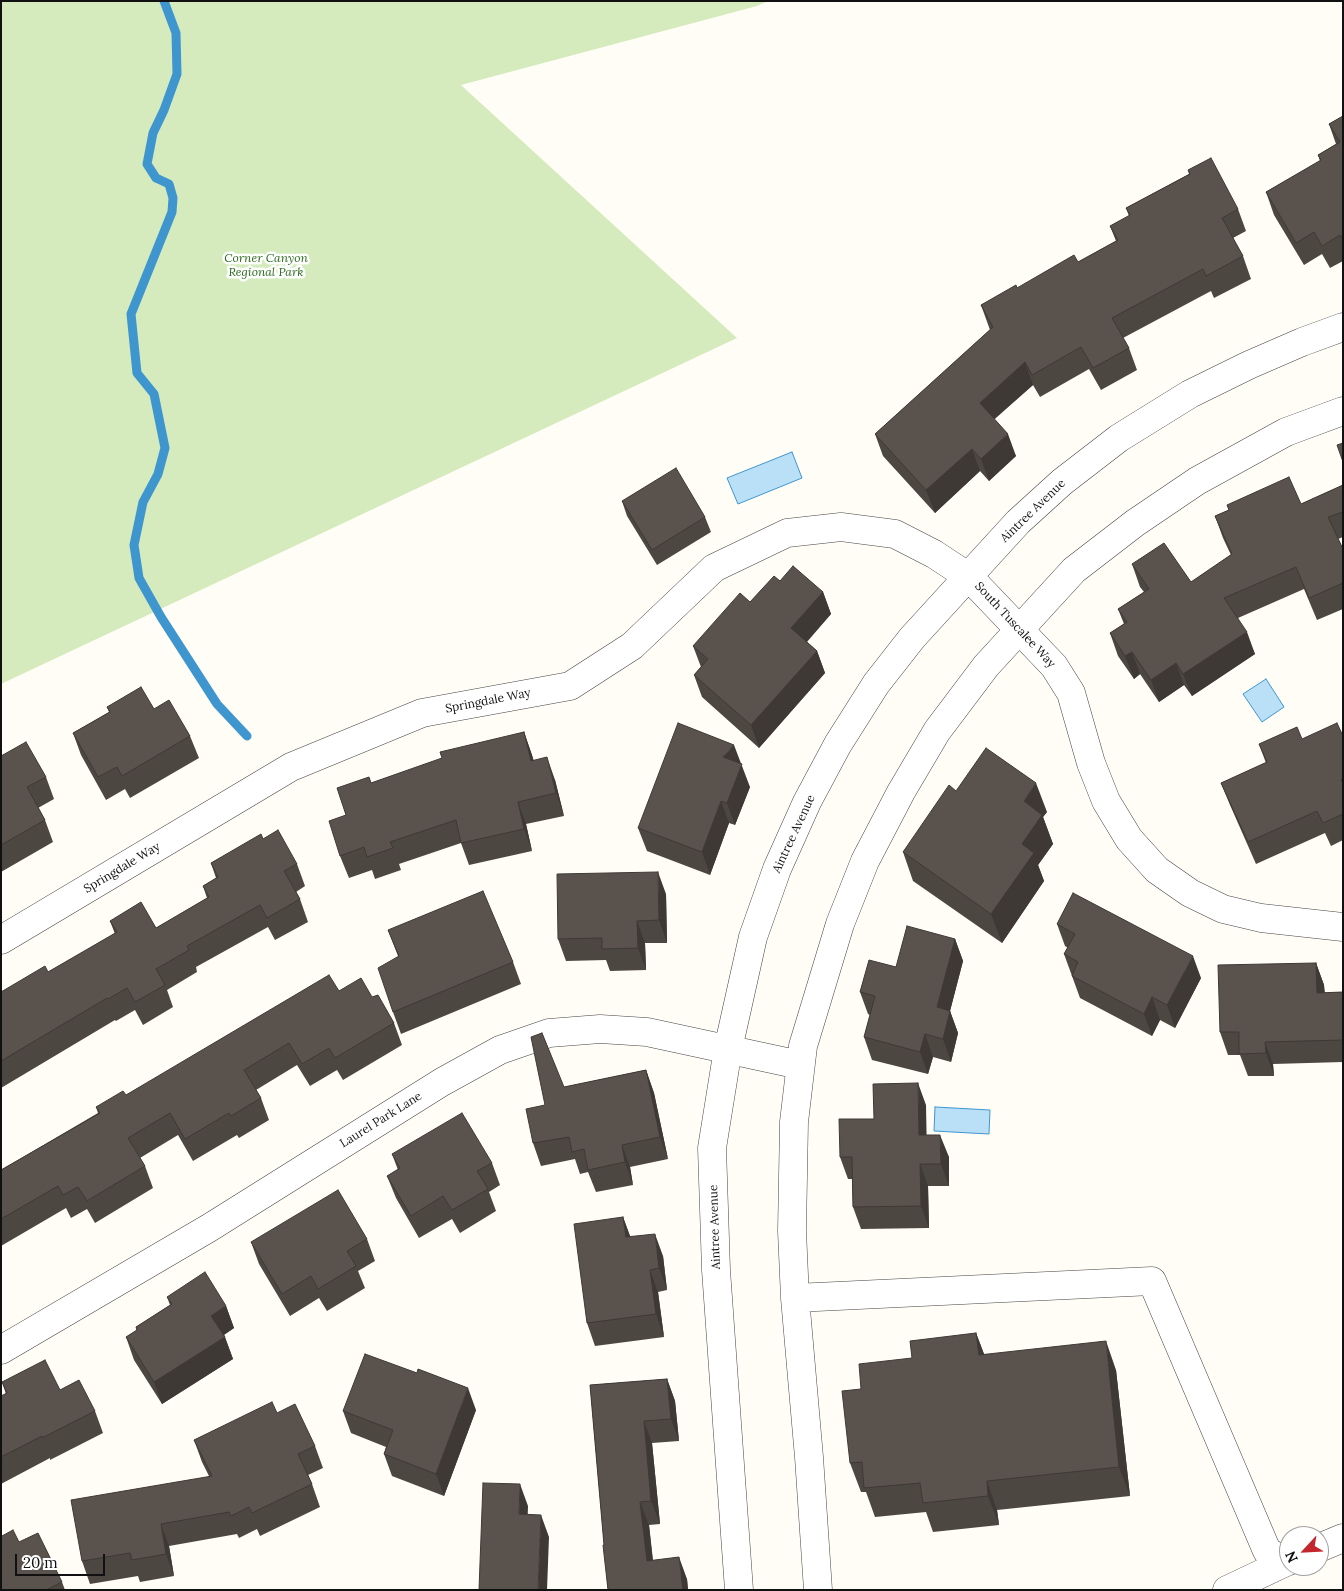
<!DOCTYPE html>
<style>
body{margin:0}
#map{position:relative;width:1344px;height:1591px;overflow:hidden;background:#fffdf5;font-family:Lora,serif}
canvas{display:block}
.frame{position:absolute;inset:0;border:2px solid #111;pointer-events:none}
.north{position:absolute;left:1279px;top:1526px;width:50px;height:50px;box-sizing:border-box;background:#fff;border:1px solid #a0a0a0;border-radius:50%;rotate:245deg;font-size:14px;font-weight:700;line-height:20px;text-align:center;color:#111}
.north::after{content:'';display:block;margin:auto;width:18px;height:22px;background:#c4262e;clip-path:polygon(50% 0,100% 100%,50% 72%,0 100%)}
.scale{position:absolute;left:15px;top:1554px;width:90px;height:22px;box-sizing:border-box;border:2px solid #111;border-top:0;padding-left:6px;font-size:15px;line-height:18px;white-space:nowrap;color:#111;-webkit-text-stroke:4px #fff;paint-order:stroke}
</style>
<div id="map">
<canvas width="1344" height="1591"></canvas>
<div class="frame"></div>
<div class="north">N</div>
<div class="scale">20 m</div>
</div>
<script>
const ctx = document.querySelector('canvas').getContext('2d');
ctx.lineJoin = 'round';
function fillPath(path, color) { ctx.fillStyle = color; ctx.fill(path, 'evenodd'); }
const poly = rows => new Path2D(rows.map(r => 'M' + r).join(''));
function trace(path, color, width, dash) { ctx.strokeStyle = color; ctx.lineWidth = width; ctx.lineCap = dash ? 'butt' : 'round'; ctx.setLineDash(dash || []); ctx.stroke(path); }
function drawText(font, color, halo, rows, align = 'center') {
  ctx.font = font + ' Lora,serif'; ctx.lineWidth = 5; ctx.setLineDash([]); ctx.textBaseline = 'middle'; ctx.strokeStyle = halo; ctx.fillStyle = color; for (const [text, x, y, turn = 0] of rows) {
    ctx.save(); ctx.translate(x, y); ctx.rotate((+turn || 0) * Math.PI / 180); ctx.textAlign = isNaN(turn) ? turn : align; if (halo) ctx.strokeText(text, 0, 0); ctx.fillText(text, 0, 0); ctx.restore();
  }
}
const green = poly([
 [1,1,768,1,757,6,461,85,737,338,1,684]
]);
const water = poly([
 [792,452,802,478,738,504,727,478,792,452],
 [1266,679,1284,707,1262,722,1243,694,1266,679],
 [935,1107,990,1110,989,1134,934,1131,935,1107]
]);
const stream = poly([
 [164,1,176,33,177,74,164,110,153,133,147,164,156,178,169,184,173,198,172,212,131,314,137,373,154,394,165,448,158,474,143,502,134,545,139,578,161,617,217,704,247,736]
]);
const minor = poly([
 [1,940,291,767,422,713,570,686,632,646,714,568,787,533,841,527,895,534,934,554,969,577,1054,666,1071,693,1091,763,1106,801,1129,839,1157,870,1190,893,1223,909,1261,918,1343,927],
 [795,1298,1152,1281,1267,1551,1286,1562,1289,1561],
 [1,1350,209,1228,442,1082,500,1050,549,1033,600,1029,647,1032,800,1065],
 [1319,1548,1343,1538],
 [739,1590,716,1270,712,1148,728,1049,753,937,777,869,807,802,838,744,876,684,912,638,1018,522,1062,482,1119,438,1190,394,1249,365,1302,342,1343,327],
 [818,1590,809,1457,795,1298,792,1231,794,1122,803,1046,840,924,865,861,901,792,937,731,986,666,1074,570,1135,523,1197,481,1286,432,1343,411],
 [1227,1590,1286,1562]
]);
const wall = poly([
 [1343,116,1343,261,1330,268,1322,254,1304,265,1274,215,1266,192,1320,161,1318,155,1336,144,1329,124],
 [1188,170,1238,209,1246,231,1233,238,1243,256,1251,279,1214,298,1211,291,1123,338,1129,348,1137,370,1101,390,1089,369,1040,397,1033,385,994,419,1016,456,989,481,980,471,935,513,883,456,875,434,990,330,981,305,1017,288,1078,262,1116,241,1110,226,1129,216,1126,208,1189,174],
 [1343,485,1343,537,1338,539,1343,549,1343,609,1317,620,1304,589,1238,618,1255,654,1192,696,1184,685,1159,702,1140,674,1134,679,1118,656,1110,633,1124,624,1118,609,1144,592,1140,587,1132,564,1191,582,1231,555,1223,538,1215,516,1229,510,1227,505,1301,504],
 [622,501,705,517,711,532,657,565,627,516],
 [780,581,823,592,831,614,807,642,817,651,825,673,759,748,702,697,694,675,701,667,693,646],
 [107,707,154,709,190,736,199,758,130,798,125,789,106,800,81,755,73,733,109,712],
 [524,732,534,761,555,780,564,816,526,824,532,851,469,865,461,843,399,864,401,870,375,879,372,870,349,878,340,856,346,815,371,783],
 [1343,736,1343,840,1331,846,1325,833,1256,864,1230,805,1221,783,1266,763,1259,744,1302,739],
 [1,756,46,777,54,799,38,808,45,820,53,842,1,872],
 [750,787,735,825,729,823,710,875,647,851,638,828],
 [956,791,1047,812,1043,817,1053,844,1038,865,1044,881,1002,943,913,881,903,852],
 [263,839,297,864,305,886,296,892,300,899,308,922,275,940,268,927,196,967,197,972,167,990,173,1007,143,1025,135,1010,116,1021,115,1020,1,1088,1,992,48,972,115,934,110,921,156,928,207,898,203,886,216,878,211,863],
 [666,894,667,943,645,943,646,970,610,971,606,960,566,961,558,939],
 [1057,924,1201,978,1175,1028,1160,1020,1152,1036,1080,998,1064,954,1068,948,1065,946],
 [388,930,513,962,521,984,401,1034,393,1012,398,956],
 [955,939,963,961,950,1011,958,1033,951,1062,933,1057,928,1074,872,1060,864,1037,870,1015,868,1014,860,992,896,967],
 [1316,963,1324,985,1325,993,1343,992,1343,1062,1273,1064,1274,1076,1248,1076,1240,1055,1228,1055,1220,1032],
 [339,991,372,997,394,1023,402,1045,343,1080,337,1070,310,1086,297,1065,256,1090,261,1098,269,1120,239,1138,237,1135,193,1161,178,1135,140,1158,145,1166,153,1188,95,1223,87,1209,71,1218,66,1208,1,1246,1,1170,98,1113,96,1107,126,1095],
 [646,1070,654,1093,668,1159,630,1167,633,1185,596,1192,588,1172,580,1174,575,1159,541,1166,533,1143,545,1105,564,1087],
 [926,1105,926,1135,949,1157,949,1186,928,1186,929,1228,861,1229,853,1207,852,1179,848,1179,840,1157,874,1119],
 [392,1154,492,1163,500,1185,489,1192,496,1211,460,1233,452,1219,419,1238,396,1198,387,1176,398,1170],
 [623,1217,630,1236,663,1256,667,1290,658,1292,664,1337,595,1346,587,1323],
 [367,1239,375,1261,358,1271,365,1288,327,1311,319,1298,290,1316,259,1264,251,1242],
 [167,1297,226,1306,234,1328,224,1335,233,1359,162,1404,134,1360,126,1337,137,1330,136,1327,170,1305],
 [976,1333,984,1354,1116,1370,1130,1496,997,1510,999,1525,933,1532,926,1512,875,1517,866,1492,861,1492,850,1463,861,1389,912,1358],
 [667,1379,675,1401,679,1441,652,1443,660,1524,649,1525,653,1560,687,1579,688,1590,608,1590,590,1385],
 [2,1382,60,1390,95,1411,103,1433,50,1460,50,1458,1,1484,1,1396,6,1394],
 [476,1410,444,1496,392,1476,384,1454,386,1447,351,1433,343,1411],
 [277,1413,315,1446,323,1468,308,1475,312,1484,320,1507,260,1536,257,1529,239,1538,237,1534,169,1546,174,1576,140,1582,138,1576,90,1584,82,1561,209,1476,202,1462,194,1440],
 [2,1536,19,1542,62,1582,65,1590,1,1590]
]);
const shadedWall = poly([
 [1025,362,1033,385,988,425,980,403],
 [1008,434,1016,456,989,481,981,459],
 [972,449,980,471,935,513,926,490],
 [823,592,831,614,799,650,791,628],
 [1247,632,1255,654,1192,696,1183,674],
 [817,651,825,673,759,748,751,725],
 [1132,652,1140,674,1134,679,1125,656],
 [1176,663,1184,685,1159,702,1151,680],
 [524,732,532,755,539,784,531,761],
 [734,745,750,787,735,825,727,803,723,757],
 [547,757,555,780,564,816,556,793],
 [1036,783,1047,812,1043,817,1053,844,1038,865,1044,881,1002,943,991,914,1022,844,1024,801],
 [721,801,729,823,710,875,702,852],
 [518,802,526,824,532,851,524,829],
 [658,872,666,894,667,943,659,920],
 [637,921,645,943,646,970,638,948],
 [955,939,963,961,950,1011,958,1033,951,1062,943,1039,937,1007],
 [1193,956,1201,978,1175,1028,1167,1005],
 [1316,963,1324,985,1325,1015,1317,993],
 [1152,997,1160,1020,1152,1036,1144,1014],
 [925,1034,933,1057,928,1074,920,1052],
 [1265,1042,1273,1064,1274,1076,1266,1053],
 [646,1070,654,1093,668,1159,660,1137],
 [918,1083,926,1105,927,1157,919,1135],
 [940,1135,949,1157,949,1186,941,1164],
 [622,1145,630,1167,633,1185,625,1162],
 [920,1164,928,1186,929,1228,921,1206],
 [623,1217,631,1239,626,1237],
 [655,1234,663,1256,667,1290,659,1268],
 [650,1270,658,1292,664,1337,656,1314],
 [226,1306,234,1328,219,1338,211,1316],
 [976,1333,987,1362,979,1355],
 [225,1337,233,1359,162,1404,154,1382],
 [1106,1341,1116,1370,1130,1496,1119,1467],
 [667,1379,675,1401,679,1441,671,1419],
 [468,1388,476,1410,444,1496,436,1474],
 [644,1421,652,1443,660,1524,651,1501],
 [987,1481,997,1510,999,1525,988,1496],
 [520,1484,528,1506,527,1537,519,1514],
 [640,1502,649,1525,655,1583,647,1561],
 [541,1515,549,1537,547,1590,538,1590],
 [161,1524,169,1546,174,1576,166,1554],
 [679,1557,687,1579,688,1590,683,1590]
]);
const building = poly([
 [1343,116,1343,240,1340,235,1322,246,1314,232,1296,243,1266,192,1321,160,1318,155,1340,142,1329,124,1343,116],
 [1211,158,1238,209,1222,218,1243,256,1206,276,1203,269,1112,318,1129,348,1093,368,1081,347,1032,375,1025,362,980,403,1008,434,981,459,972,449,926,490,875,434,993,327,981,305,1016,285,1017,288,1074,255,1078,262,1118,240,1110,226,1130,215,1126,208,1190,174,1188,170,1211,158],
 [1343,443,1343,462,1337,445,1343,443],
 [676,468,705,517,652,550,622,501,676,468],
 [1289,477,1301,504,1343,485,1343,512,1328,517,1343,549,1343,583,1309,598,1296,567,1224,598,1247,632,1183,674,1176,663,1151,680,1132,652,1125,656,1110,633,1127,622,1118,609,1149,589,1132,564,1164,543,1191,582,1232,554,1215,516,1229,510,1227,505,1289,477],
 [793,566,823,592,791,628,817,651,751,725,694,675,708,659,693,646,740,593,750,602,774,576,780,581,793,566],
 [141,687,154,709,169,700,190,736,122,776,117,767,98,777,73,733,110,712,107,707,141,687],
 [678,723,734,745,723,757,742,764,727,803,721,801,702,852,638,828,678,723],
 [1337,723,1343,736,1343,779,1341,780,1343,783,1343,814,1323,823,1317,811,1248,842,1221,783,1267,762,1259,744,1297,727,1302,739,1337,723],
 [524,732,531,761,547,757,556,793,518,802,524,829,461,843,456,820,390,842,393,848,367,857,364,847,340,856,329,821,346,815,337,788,369,777,371,783,442,758,440,752,524,732],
 [26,742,46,777,27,787,45,820,1,845,1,756,26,742],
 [986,748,1036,783,1024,801,1042,815,1022,844,1034,853,991,914,903,852,949,785,956,791,986,748],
 [278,830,297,864,284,871,300,899,267,918,260,905,187,946,189,950,156,969,165,985,135,1002,127,988,108,999,107,998,1,1061,1,992,45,966,48,972,117,932,110,921,141,902,156,928,209,897,203,886,218,877,211,863,261,834,263,839,278,830],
 [658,872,659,920,637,921,638,948,602,949,602,938,558,939,557,874,658,872],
 [483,891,513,962,393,1012,378,968,399,956,388,930,483,891],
 [1073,893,1193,956,1167,1005,1152,997,1144,1014,1072,976,1078,962,1064,954,1075,934,1057,924,1073,893],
 [907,926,955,939,937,1007,950,1011,943,1039,925,1034,920,1052,864,1037,875,996,860,992,869,960,896,967,907,926],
 [1316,963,1317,993,1343,992,1343,1040,1265,1042,1266,1053,1239,1054,1239,1032,1220,1032,1218,965,1316,963],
 [329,975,339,991,361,978,372,997,378,995,394,1023,335,1058,329,1048,302,1064,289,1043,244,1070,261,1098,231,1116,229,1113,185,1139,170,1113,128,1138,145,1166,87,1201,78,1187,63,1195,58,1186,1,1219,1,1170,100,1113,96,1107,123,1091,126,1095,329,975],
 [542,1033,564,1087,646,1070,660,1137,622,1145,625,1162,588,1170,584,1149,572,1152,569,1137,533,1143,526,1109,545,1105,531,1037,542,1033],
 [918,1083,919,1135,940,1135,941,1164,920,1164,921,1206,853,1207,852,1157,840,1157,839,1119,874,1119,873,1084,918,1083],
 [462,1113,492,1163,477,1171,488,1189,452,1210,443,1196,411,1216,387,1176,400,1168,392,1154,462,1113],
 [338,1190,367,1239,347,1251,356,1266,318,1289,311,1276,282,1294,251,1242,338,1190],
 [623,1217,626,1237,655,1234,659,1268,650,1270,656,1314,587,1323,574,1224,623,1217],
 [205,1272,226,1306,211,1316,225,1337,154,1382,126,1337,137,1330,136,1327,172,1304,167,1297,205,1272],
 [976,1333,979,1355,1106,1341,1119,1467,987,1481,988,1496,923,1503,920,1483,864,1488,862,1462,850,1463,842,1391,861,1389,859,1364,912,1358,910,1341,976,1333],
 [365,1354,417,1373,418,1369,468,1388,436,1474,384,1454,393,1430,343,1411,365,1354],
 [45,1360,60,1390,79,1380,95,1411,42,1438,42,1436,1,1457,1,1396,7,1393,2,1382,45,1360],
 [667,1379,671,1419,644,1421,651,1501,640,1502,647,1561,679,1557,683,1590,608,1590,603,1545,604,1545,590,1385,667,1379],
 [272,1402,277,1413,295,1404,315,1446,298,1454,312,1484,252,1513,249,1507,231,1516,229,1512,161,1524,166,1554,132,1560,130,1553,82,1561,71,1500,212,1476,194,1440,272,1402],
 [483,1483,520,1484,519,1514,541,1515,538,1590,479,1590,483,1483],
 [13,1530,19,1542,38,1533,62,1582,46,1590,1,1590,1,1535,2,1536,13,1530]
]);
const parkNames = [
 ["Corner Canyon",266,259],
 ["Regional Park",266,273]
];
const streetNames = [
 ["Aintree Avenue",1033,511,-44],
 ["South Tuscalee Way",1015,625,47],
 ["Springdale Way",488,701,-11],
 ["Aintree Avenue",794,834,-65],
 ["Springdale Way",122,868,-31],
 ["Laurel Park Lane",381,1120,-32],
 ["Aintree Avenue",715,1227,-92]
];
fillPath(green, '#d5ebbd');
fillPath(water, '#b9e0f7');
trace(water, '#3f96cf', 1);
trace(stream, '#3f96cf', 9);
trace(minor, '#444', 29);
trace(minor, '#fff', 28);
fillPath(wall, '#4d4742');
fillPath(shadedWall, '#3f3936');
fillPath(building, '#5a524d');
trace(building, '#3f3936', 1);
drawText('italic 12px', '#2f6b1f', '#fff', parkNames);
drawText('12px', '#111', '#fff', streetNames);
</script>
